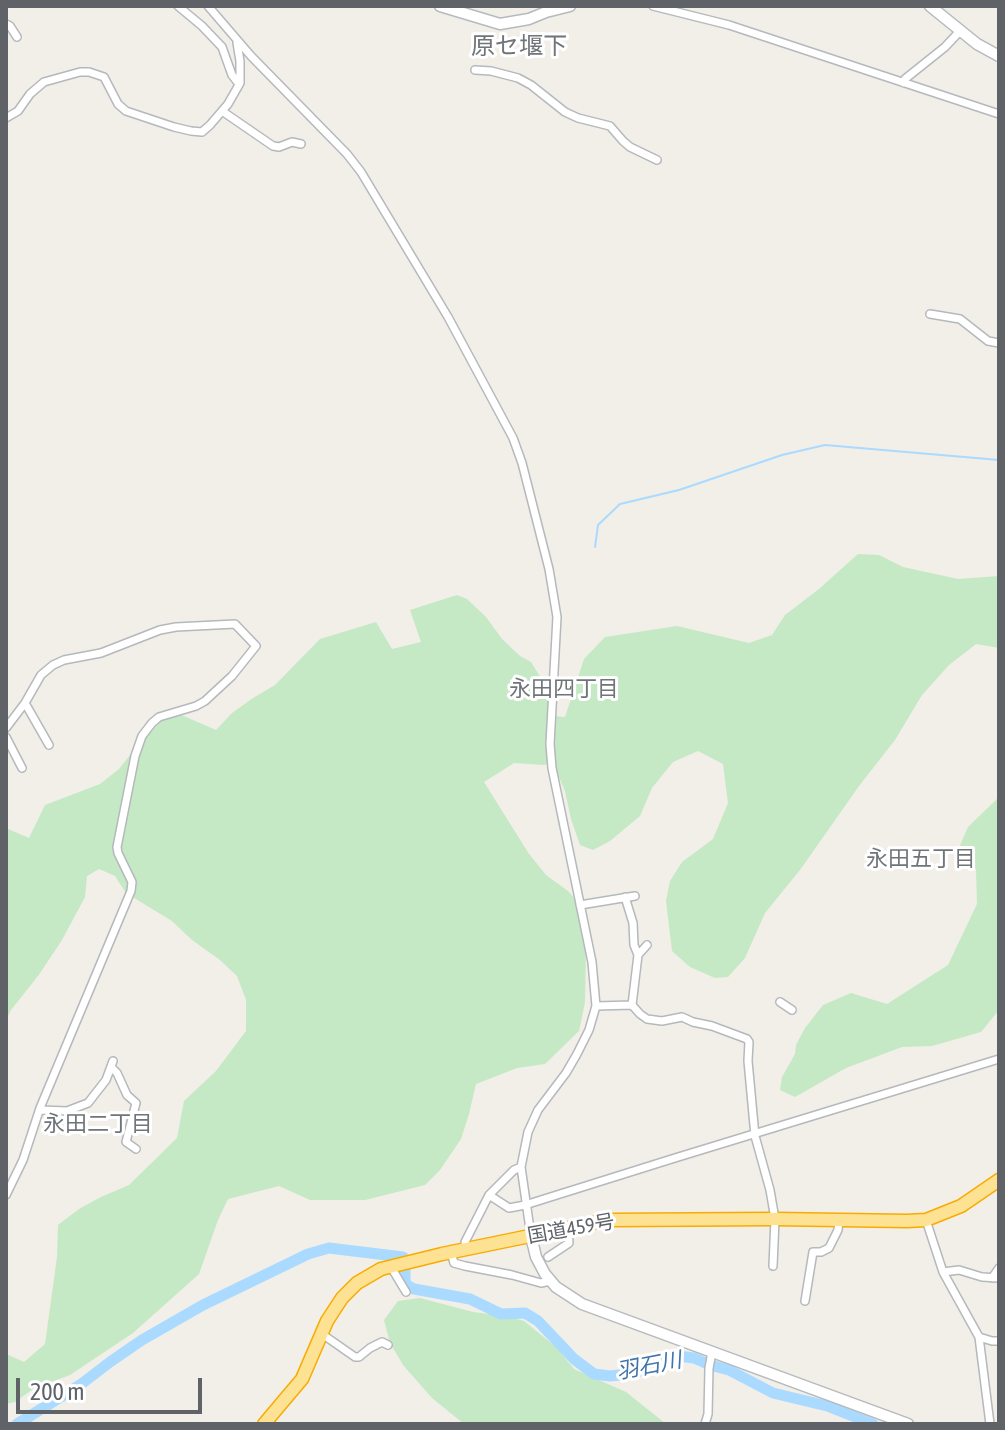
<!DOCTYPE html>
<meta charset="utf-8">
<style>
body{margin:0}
#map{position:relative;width:1005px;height:1430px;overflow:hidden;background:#f1efe8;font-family:"Asap Condensed",sans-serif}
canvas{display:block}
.frame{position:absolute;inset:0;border:8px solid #5f6368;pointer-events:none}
.scale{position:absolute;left:16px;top:1378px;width:186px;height:36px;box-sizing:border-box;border:4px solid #5f6368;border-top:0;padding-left:10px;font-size:24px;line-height:28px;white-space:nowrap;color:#5f6368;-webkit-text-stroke:6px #fff;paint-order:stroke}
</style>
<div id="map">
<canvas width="1005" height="1430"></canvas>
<div class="frame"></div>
<div class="scale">200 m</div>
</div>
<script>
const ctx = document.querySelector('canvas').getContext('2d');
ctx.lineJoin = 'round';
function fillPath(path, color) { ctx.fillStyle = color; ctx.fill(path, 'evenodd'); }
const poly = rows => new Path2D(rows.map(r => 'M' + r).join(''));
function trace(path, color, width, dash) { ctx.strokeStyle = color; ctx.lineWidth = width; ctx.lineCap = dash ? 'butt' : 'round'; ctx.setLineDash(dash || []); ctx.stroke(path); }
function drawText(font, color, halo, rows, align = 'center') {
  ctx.font = font + ' "Asap Condensed","Noto Sans JP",sans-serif'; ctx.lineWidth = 6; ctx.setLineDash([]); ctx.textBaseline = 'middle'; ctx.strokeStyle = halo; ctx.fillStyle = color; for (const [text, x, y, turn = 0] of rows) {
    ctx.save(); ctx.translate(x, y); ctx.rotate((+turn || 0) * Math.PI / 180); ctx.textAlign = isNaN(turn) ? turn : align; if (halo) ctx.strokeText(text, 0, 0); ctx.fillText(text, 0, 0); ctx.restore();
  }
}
const green = poly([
 [858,554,879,555,903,567,958,579,999,576,999,648,976,644,949,665,922,695,895,740,859,786,800,870,765,913,745,958,728,977,715,978,690,967,672,951,666,901,670,881,682,862,713,839,728,803,723,764,698,751,673,762,652,788,640,816,610,841,593,850,580,845,571,819,565,791,553,763,543,765,514,763,484,782,529,854,546,875,568,891,580,905,586,944,585,1002,579,1031,545,1064,517,1068,476,1084,469,1114,461,1139,440,1170,425,1185,365,1200,310,1200,279,1186,228,1199,218,1220,199,1274,133,1333,70,1375,33,1389,15,1402,6,1404,6,1354,24,1362,45,1344,57,1257,58,1225,79,1209,101,1197,129,1185,177,1138,184,1101,216,1071,246,1031,246,1000,237,976,220,960,192,940,172,921,126,893,115,876,99,869,87,876,85,897,62,940,38,976,11,1010,6,1020,6,830,8,829,29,838,45,805,100,784,119,769,134,750,165,717,179,714,216,730,232,713,253,698,275,685,320,639,376,622,392,649,421,642,410,610,457,595,467,599,486,617,502,639,520,656,531,662,544,683,553,716,565,717,584,659,605,637,677,626,749,643,772,635,785,615,819,589],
 [999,797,999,1010,981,1032,932,1046,902,1047,846,1068,795,1097,780,1090,782,1077,795,1054,796,1045,805,1028,823,1005,851,993,887,1004,948,965,977,904,976,869,958,850,968,827],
 [420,1298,473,1312,510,1317,524,1321,556,1347,574,1369,626,1392,666,1424,464,1424,432,1398,403,1365,390,1343,384,1320,398,1301]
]);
const stream = poly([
 [595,547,598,525,620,504,679,490,782,455,825,445,999,460]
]);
const river = poly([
 [405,1271,405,1282,408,1286,414,1289,470,1299,501,1314,525,1313,538,1321,574,1359,594,1374,610,1376,630,1374,645,1370,669,1358,678,1356,694,1358,710,1365,729,1370,773,1393,827,1406,873,1424],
 [17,1424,80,1385,110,1362,142,1340,203,1305,308,1254,329,1248,403,1257]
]);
const street = poly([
 [178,6,202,26,222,47,232,75,239,84],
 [208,6,251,56,347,154,361,172,448,317,513,438,522,463,549,569,557,617,550,744,552,768,592,962,596,1006,589,1030,577,1054,566,1073,538,1110,528,1132,521,1167,531,1236],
 [653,6,729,25,999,114],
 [6,24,10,26,17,37],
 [475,70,491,71,518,78,531,85,565,112,578,118,610,126,623,141,630,147,657,160],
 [904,83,905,79,945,47,960,31],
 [222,111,273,146,279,147,292,142,301,144],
 [6,118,18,111,30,94,44,82,80,72,89,72,104,77,118,104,126,111,174,127,191,131,202,132,210,125,228,104,240,83,240,61,237,43],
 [930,314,960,319,988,341,999,343],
 [25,703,49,745],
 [6,728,25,703,41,675,53,665,64,660,101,653,160,630,176,627,235,624,256,646,232,676,205,701,196,706,159,717,152,723,142,736,135,756,117,847,118,853,132,882,131,891,40,1108,23,1160,6,1195],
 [6,737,22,768],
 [625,897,633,923,634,945,638,955,632,1005],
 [580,905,635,896],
 [638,955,647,945],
 [780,1002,792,1010],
 [596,1006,632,1005,640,1014,647,1019,662,1021,682,1017,693,1022,712,1026,747,1039,749,1042,748,1061,755,1136,770,1190,775,1219,773,1266],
 [111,1067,117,1073,127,1095,136,1103,126,1142,136,1149],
 [40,1110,67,1111,88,1103,106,1080,113,1061],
 [489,1195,509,1208,525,1205,675,1158,999,1059],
 [926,1220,943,1272,979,1337,990,1424],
 [466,1249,465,1242,489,1195,514,1170,521,1167],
 [451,1252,454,1263,465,1266,512,1275,541,1283,550,1281],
 [548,1257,569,1243,568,1227],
 [391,1267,406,1292],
 [943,1272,959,1270,982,1277,999,1278],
 [992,1278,999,1268],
 [805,1301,813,1252,821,1252,829,1248,838,1230,839,1220],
 [322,1334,355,1357,359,1357,370,1348,382,1342,388,1345],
 [979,1337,992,1341,999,1341],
 [705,1424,708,1414,709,1368,712,1352]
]);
const secondary = poly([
 [440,6,500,24,529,19,546,12,570,6],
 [930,6,977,44,999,56],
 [531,1236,536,1257,545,1274,556,1287,582,1304,908,1424]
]);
const highway = poly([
 [264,1424,302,1379,327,1321,342,1298,357,1283,381,1269,442,1254,608,1220,775,1219,907,1221,926,1220,961,1206,999,1180]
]);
const streetNames = [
 ["国道459号",571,1229,-10]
];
const neighbourhoodNames = [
 ["永田四丁目",564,689],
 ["永田五丁目",921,859],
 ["永田二丁目",98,1124]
];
const waterNames = [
 ["羽石川",649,1366,-11]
];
const quarterNames = [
 ["原セ堰下",519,46]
];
fillPath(green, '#c5e8c5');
trace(stream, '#aadaff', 2);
trace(river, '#aadaff', 11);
trace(street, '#b5b8bc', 10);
trace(secondary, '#b6babf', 13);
trace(highway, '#f9ab00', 15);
trace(street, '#fff', 7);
trace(secondary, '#fff', 10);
trace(highway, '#fde293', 12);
drawText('20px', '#5f6368', '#fff', streetNames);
drawText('22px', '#70757a', '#fff', neighbourhoodNames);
drawText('italic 22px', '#4174aa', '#fff', waterNames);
drawText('24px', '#70757a', '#fff', quarterNames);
</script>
